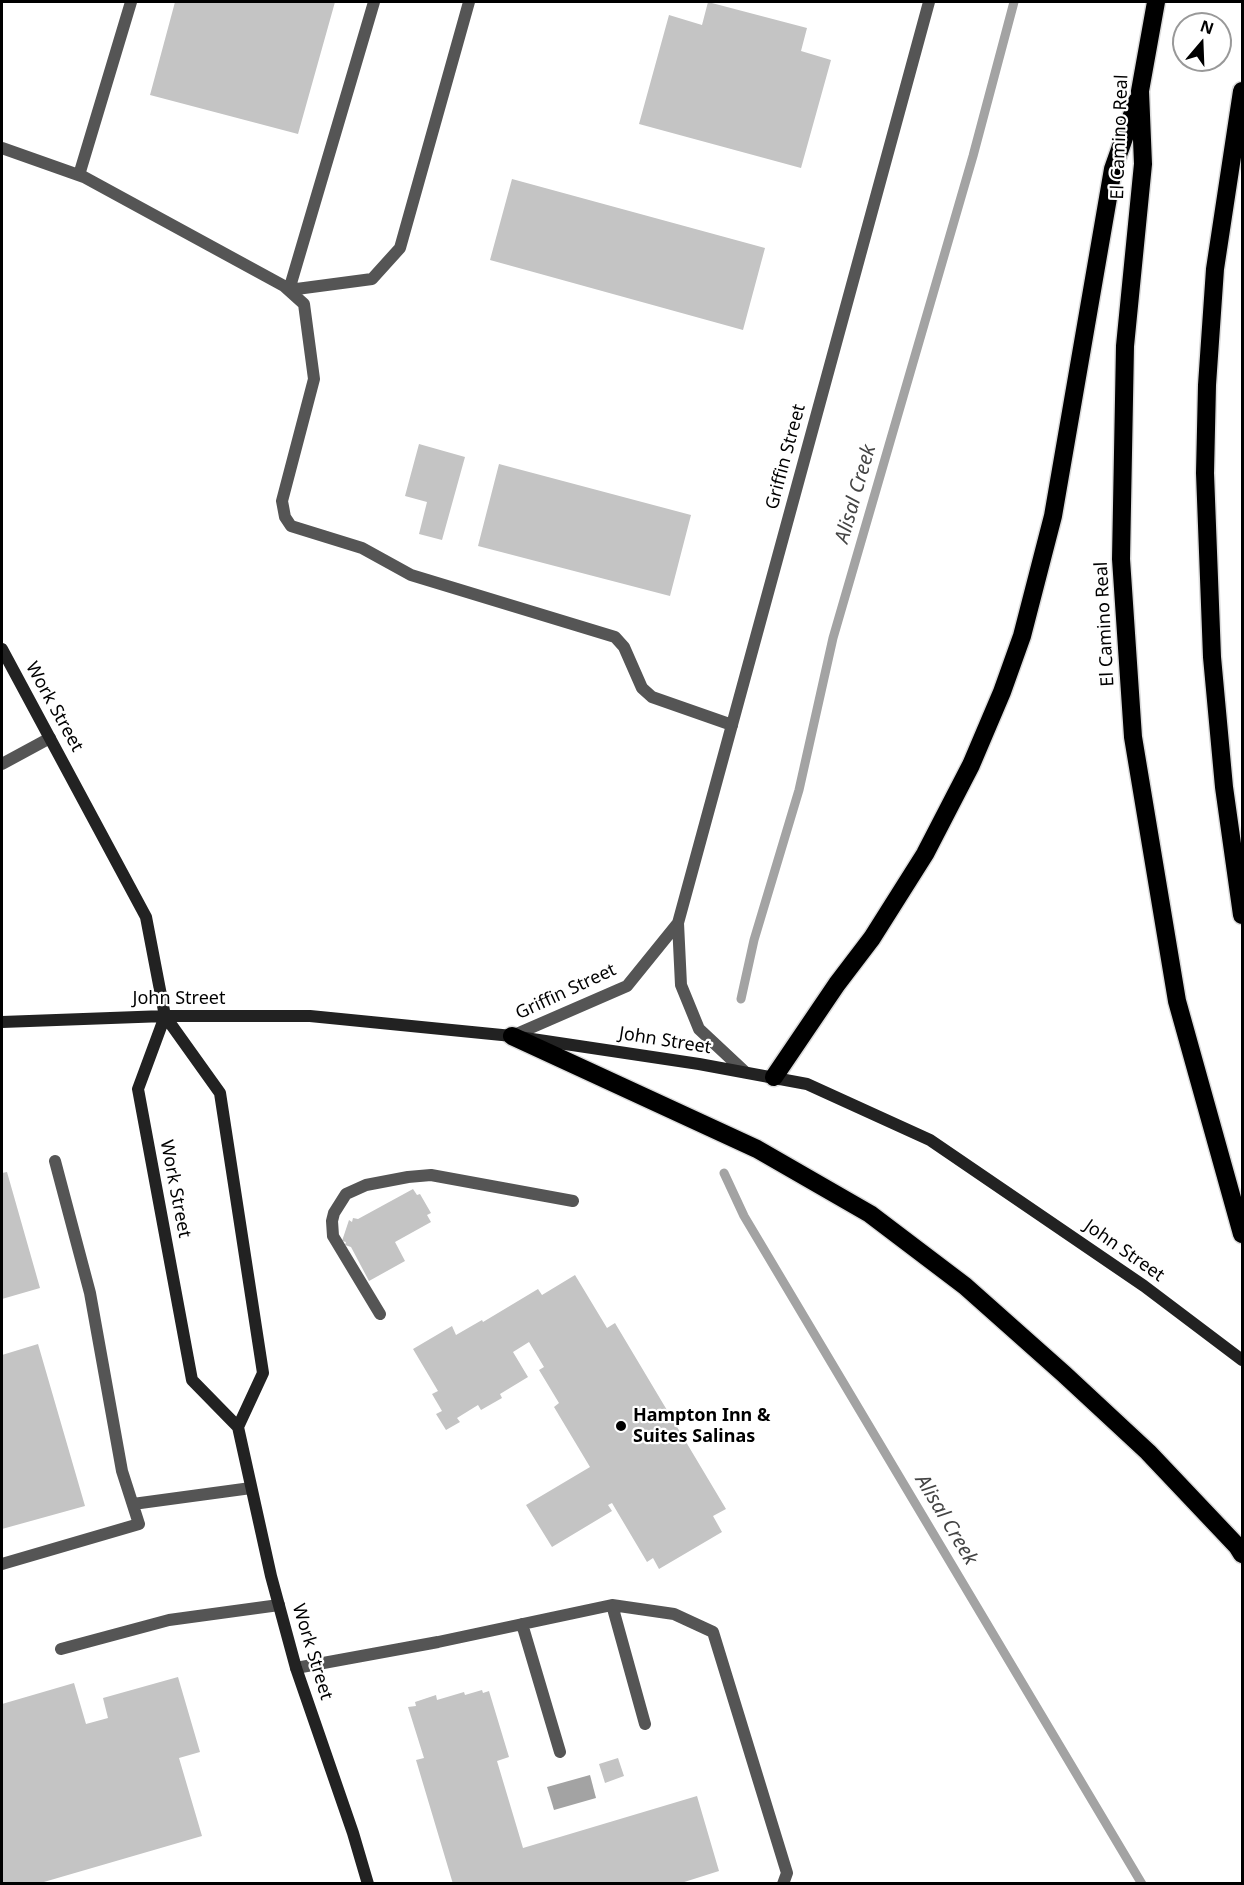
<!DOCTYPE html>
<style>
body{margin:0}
#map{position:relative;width:1244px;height:1885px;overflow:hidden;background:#fff;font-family:"Noto Sans",sans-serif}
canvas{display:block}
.frame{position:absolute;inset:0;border:3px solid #000;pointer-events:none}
.north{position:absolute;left:1172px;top:12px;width:60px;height:60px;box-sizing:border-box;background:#fff;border:2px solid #999;border-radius:50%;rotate:19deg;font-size:16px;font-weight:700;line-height:24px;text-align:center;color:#000}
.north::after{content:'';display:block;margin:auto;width:21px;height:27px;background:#000;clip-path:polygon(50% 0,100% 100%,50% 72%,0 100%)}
</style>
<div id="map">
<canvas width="1244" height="1885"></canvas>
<div class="frame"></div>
<div class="north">N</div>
</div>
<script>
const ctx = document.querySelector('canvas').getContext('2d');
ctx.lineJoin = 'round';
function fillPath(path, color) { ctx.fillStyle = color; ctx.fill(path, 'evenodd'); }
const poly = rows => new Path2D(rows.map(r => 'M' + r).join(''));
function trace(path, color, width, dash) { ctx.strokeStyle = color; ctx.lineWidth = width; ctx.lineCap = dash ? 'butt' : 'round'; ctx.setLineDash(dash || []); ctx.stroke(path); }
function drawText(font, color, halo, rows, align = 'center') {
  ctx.font = font + ' "Noto Sans",sans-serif'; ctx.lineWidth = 4.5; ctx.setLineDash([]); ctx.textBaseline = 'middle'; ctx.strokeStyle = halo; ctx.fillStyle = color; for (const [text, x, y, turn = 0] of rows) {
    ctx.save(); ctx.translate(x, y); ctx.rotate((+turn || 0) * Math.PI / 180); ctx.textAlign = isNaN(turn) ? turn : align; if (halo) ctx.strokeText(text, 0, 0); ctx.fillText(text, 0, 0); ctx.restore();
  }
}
const water = poly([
 [590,1775,596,1798,554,1810,547,1787]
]);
const stream = poly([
 [741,999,754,940,799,790,833,638,973,156,1014,2],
 [724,1173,744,1216,1142,1884]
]);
const building = poly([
 [175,2,335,2,298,134,150,95],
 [708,2,807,28,801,51,831,60,801,168,639,124,669,15,702,25],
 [512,179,765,248,743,330,490,260],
 [419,444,465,457,442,540,419,534,427,502,405,496],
 [499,464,691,515,670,596,478,546],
 [7,1172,40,1288,2,1299,2,1173],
 [413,1189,417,1195,420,1194,431,1213,427,1215,431,1222,395,1242,405,1261,369,1281,351,1247,345,1245,346,1242,342,1241,349,1220,352,1222,353,1218,358,1219],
 [575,1275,607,1328,615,1323,726,1509,713,1516,722,1532,659,1569,653,1558,647,1562,612,1503,608,1505,612,1511,552,1547,526,1505,590,1467,554,1407,559,1403,539,1370,544,1367,529,1342,513,1352,528,1377,500,1394,502,1398,481,1410,478,1405,457,1418,460,1422,446,1430,436,1414,442,1411,432,1394,438,1391,413,1349,452,1326,456,1335,482,1320,483,1322,538,1289,542,1295],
 [38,1344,85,1506,2,1529,2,1355],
 [178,1677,200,1752,179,1758,202,1836,37,1884,2,1884,2,1704,74,1683,86,1724,108,1718,103,1698],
 [482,1690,483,1693,489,1691,509,1757,497,1761,523,1848,697,1796,719,1871,678,1884,453,1884,416,1760,424,1758,408,1707,416,1706,415,1702,436,1695,437,1700,464,1692,465,1695],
 [618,1758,624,1776,605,1783,599,1764]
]);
const lane = poly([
 [374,2,289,290,372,279,400,248,469,2],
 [2,148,84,177,284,286,304,304,314,379,282,501,285,517,291,526,362,548,411,575,615,637,624,647,642,688,652,697,732,725],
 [79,175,131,2],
 [2,764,50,738],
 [380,1314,333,1236,332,1221,334,1213,346,1194,366,1185,408,1177,431,1175,573,1201],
 [133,1504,251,1488],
 [2,1564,139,1524,122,1471,90,1293,55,1161],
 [612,1605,645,1724],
 [522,1624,560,1752],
 [61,1649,169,1620,279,1605],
 [296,1668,438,1642,612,1605,674,1614,713,1632,787,1873,783,1884]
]);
const street = poly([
 [512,1036,627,986,678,923],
 [745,1072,699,1029,681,985,678,923,929,2]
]);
const secondary = poly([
 [2,649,146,917,165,1016,220,1093,263,1373,238,1427],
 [165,1016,138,1089,192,1380,238,1427,271,1576,296,1668,353,1833,368,1884],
 [2,1022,165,1016,310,1016,512,1036,699,1064,807,1084,930,1140,1144,1286,1242,1360]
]);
const highway = poly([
 [1156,2,1140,91,1143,164,1125,346,1121,559,1133,737,1177,1001,1242,1234],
 [1242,91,1215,269,1207,385,1205,473,1212,657,1224,787,1242,915],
 [512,1036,757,1149,870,1214,965,1286,1064,1374,1148,1452,1237,1546,1242,1554],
 [774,1077,837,984,872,938,925,854,971,765,1002,692,1022,636,1053,516,1113,169,1137,101]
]);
const markers = [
 [621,1426,6,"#000"]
];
const streetNames = [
 ["El Camino Real",1120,137,-88],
 ["Griffin Street",786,457,-75],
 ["El Camino Real",1105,624,-93],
 ["Work Street",54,707,61],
 ["Griffin Street",566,992,-25],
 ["John Street",179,999],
 ["John Street",665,1041,9],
 ["Work Street",175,1189,79],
 ["John Street",1124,1251,35],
 ["Work Street",312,1652,73]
];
const poiNames = [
 ["Hampton Inn &",633,1416],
 ["Suites Salinas",633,1437]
];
const waterNames = [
 ["Alisal Creek",856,494,-74],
 ["Alisal Creek",946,1520,59]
];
fillPath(water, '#a3a3a3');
trace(stream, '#a3a3a3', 9);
fillPath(building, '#c4c4c4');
trace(highway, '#dbdbdb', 21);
trace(lane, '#555', 12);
trace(street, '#555', 12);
trace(secondary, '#222', 12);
trace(highway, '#000', 18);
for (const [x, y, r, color] of markers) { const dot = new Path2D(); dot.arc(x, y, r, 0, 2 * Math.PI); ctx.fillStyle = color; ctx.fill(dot); trace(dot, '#fff', 2); }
drawText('18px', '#000', '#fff', streetNames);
drawText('bold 18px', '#000', '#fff', poiNames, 'left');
drawText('italic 20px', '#444', '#fff', waterNames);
</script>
